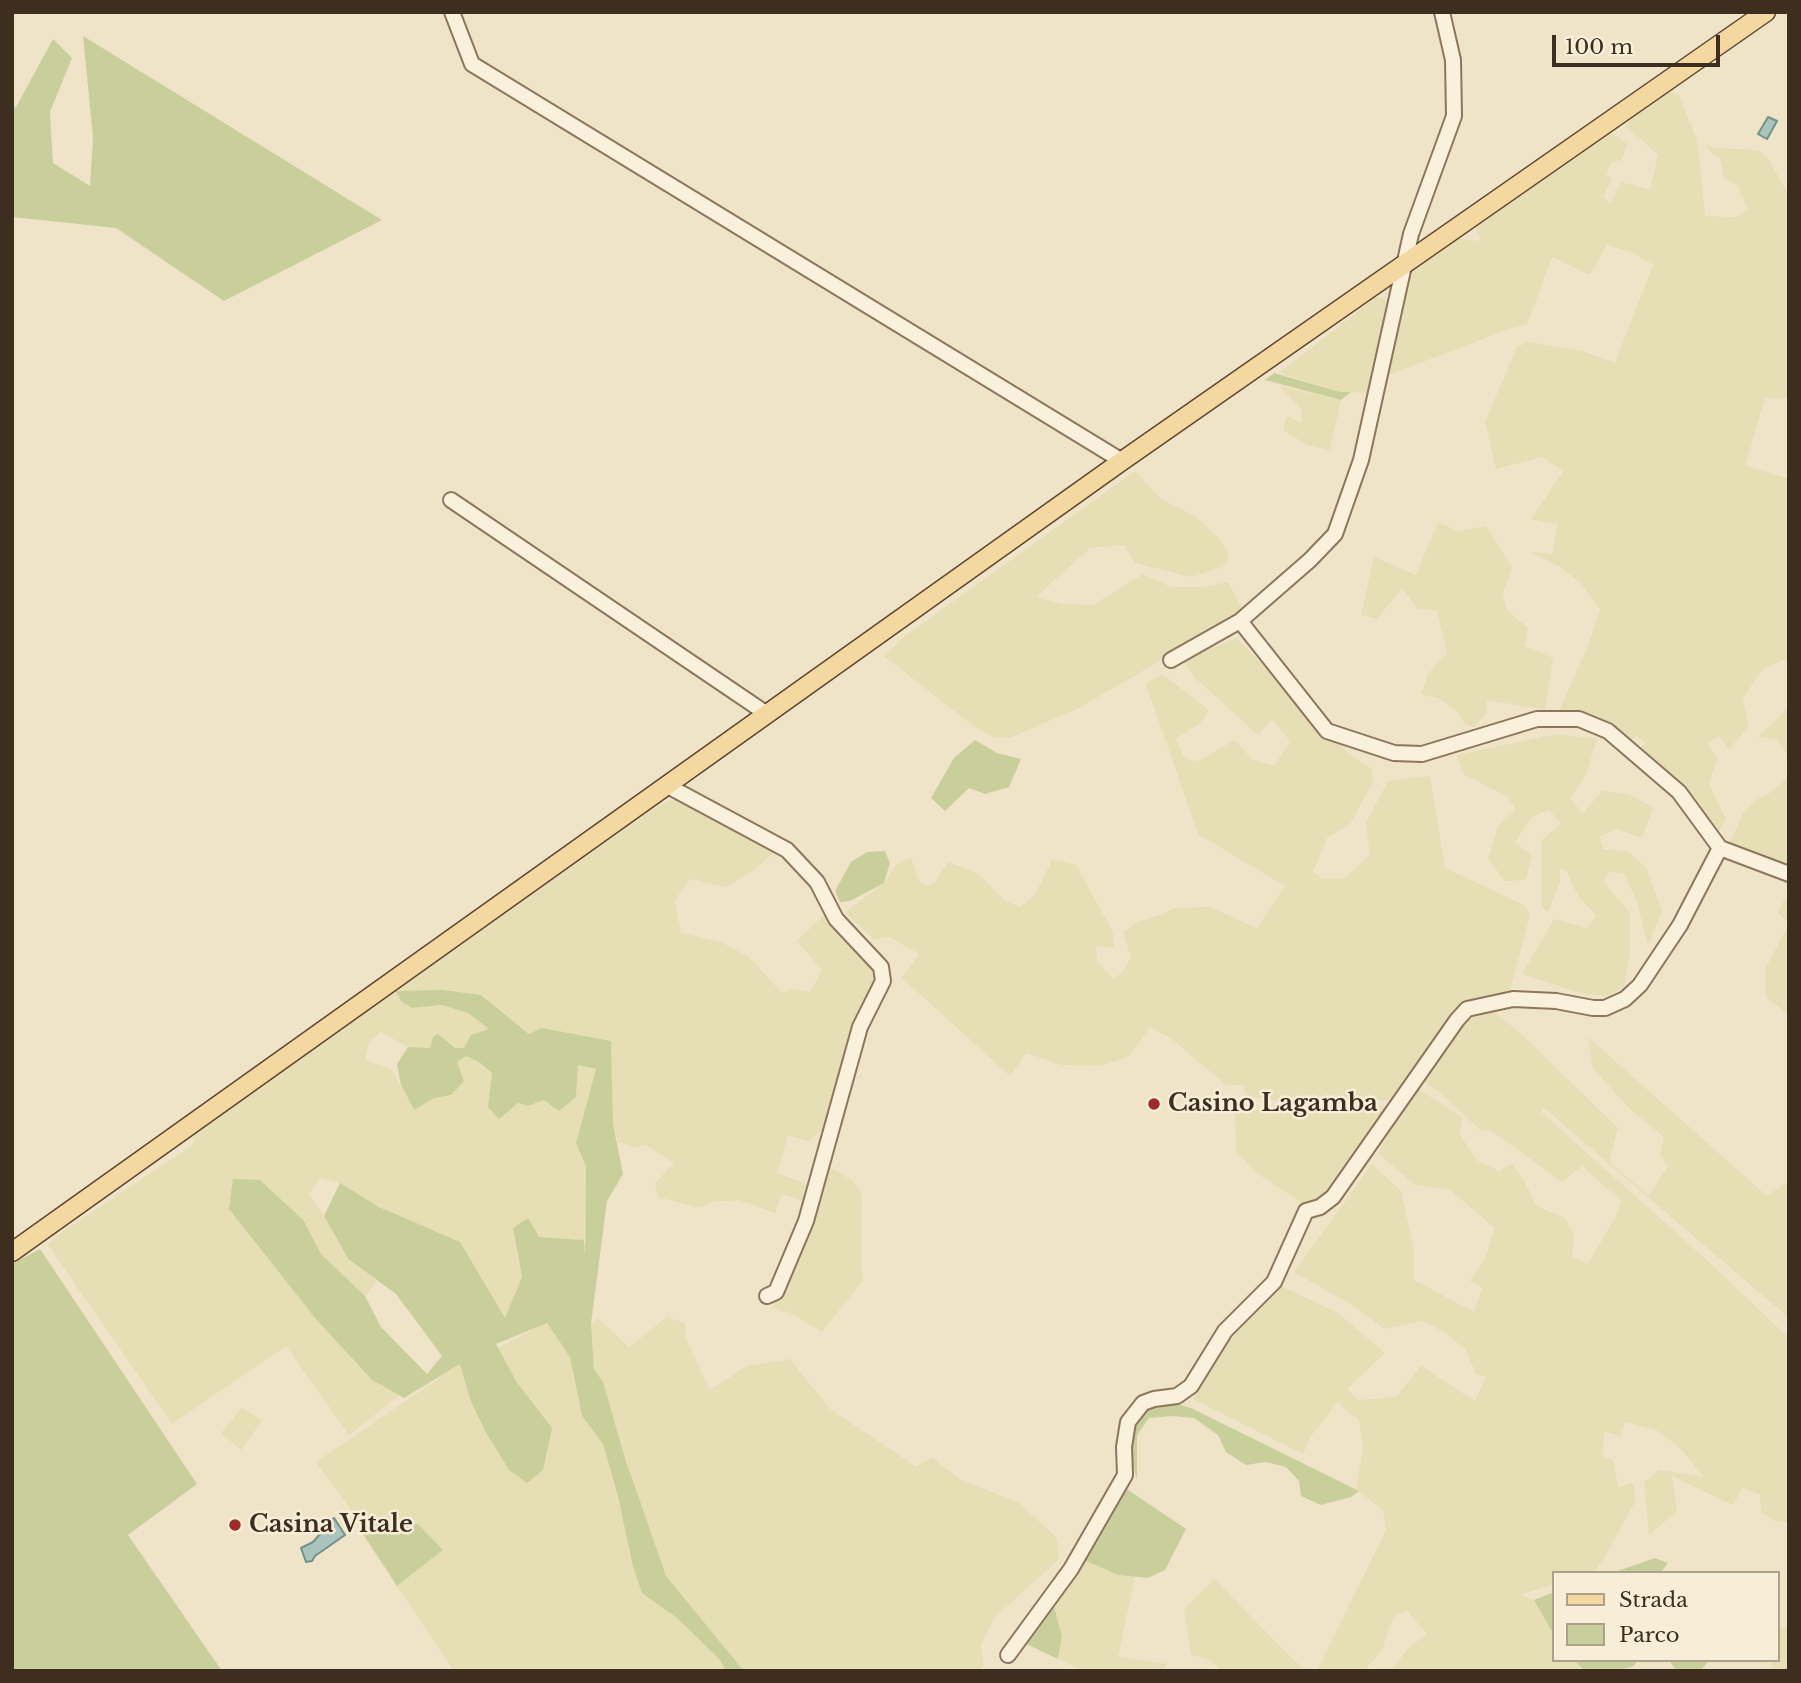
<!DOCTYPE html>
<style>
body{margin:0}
#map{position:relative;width:1801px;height:1683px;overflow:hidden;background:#f0e4c8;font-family:"Libre Baskerville",serif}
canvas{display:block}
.frame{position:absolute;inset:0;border:14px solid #3d2e20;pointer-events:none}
.legend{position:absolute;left:1552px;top:1571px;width:228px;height:91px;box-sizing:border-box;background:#f7eed8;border:2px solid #ada18e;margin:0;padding:9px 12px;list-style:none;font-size:21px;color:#3d2e20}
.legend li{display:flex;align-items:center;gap:14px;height:35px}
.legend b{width:35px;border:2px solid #ada18e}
.scale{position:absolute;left:1552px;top:35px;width:168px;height:32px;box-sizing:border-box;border:4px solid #3d2e20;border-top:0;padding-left:9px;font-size:21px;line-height:24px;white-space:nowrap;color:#3d2e20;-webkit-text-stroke:5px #f7eed8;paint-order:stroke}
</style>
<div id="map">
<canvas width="1801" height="1683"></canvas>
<div class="frame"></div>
<ul class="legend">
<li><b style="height:9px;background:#f3d9a0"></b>Strada</li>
<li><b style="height:19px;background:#c9cf9b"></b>Parco</li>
</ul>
<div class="scale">100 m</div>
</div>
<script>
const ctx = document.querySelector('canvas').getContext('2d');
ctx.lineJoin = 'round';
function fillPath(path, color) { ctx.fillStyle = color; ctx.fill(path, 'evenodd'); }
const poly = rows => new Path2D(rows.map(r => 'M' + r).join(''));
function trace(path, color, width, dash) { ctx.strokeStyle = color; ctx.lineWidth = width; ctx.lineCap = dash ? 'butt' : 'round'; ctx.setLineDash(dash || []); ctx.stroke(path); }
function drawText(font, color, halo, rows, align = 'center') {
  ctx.font = font + ' "Libre Baskerville",serif'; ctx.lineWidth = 5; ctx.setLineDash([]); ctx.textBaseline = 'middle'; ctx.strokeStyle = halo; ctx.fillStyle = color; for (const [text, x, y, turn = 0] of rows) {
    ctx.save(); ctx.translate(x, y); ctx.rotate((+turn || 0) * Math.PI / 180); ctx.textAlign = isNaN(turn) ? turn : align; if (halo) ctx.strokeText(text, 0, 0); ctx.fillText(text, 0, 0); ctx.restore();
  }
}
const farmland = poly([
 [1669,92,1679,94,1696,138,1699,153,1705,216,1737,217,1748,209,1737,185,1724,178,1720,158,1712,153,1706,144,1715,148,1759,150,1769,160,1789,196,1789,398,1765,398,1745,466,1789,479,1789,666,1785,659,1763,669,1743,698,1749,727,1729,749,1719,736,1708,744,1717,758,1709,784,1726,819,1719,831,1672,775,1639,749,1646,743,1637,736,1631,740,1608,723,1592,717,1558,713,1588,646,1600,609,1581,583,1560,567,1531,552,1553,554,1557,524,1531,519,1563,471,1542,457,1496,469,1485,422,1517,347,1528,342,1583,351,1615,363,1653,265,1632,252,1607,245,1590,275,1552,257,1527,325,1509,329,1386,376,1406,282,1412,272,1460,238,1479,241,1481,236,1477,232,1477,227,1611,132,1627,144,1622,160,1612,162,1606,174,1612,179,1603,198,1611,202,1621,182,1650,190,1658,155,1627,127,1629,120],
 [1376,297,1389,300,1370,393,1340,392,1279,373],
 [1279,386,1341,400,1330,450,1307,445,1283,430,1287,416,1301,423,1302,409],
 [1135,471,1161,499,1195,516,1218,537,1229,554,1225,566,1192,577,1135,563,1124,545,1090,548,1036,597,1062,604,1093,605,1143,574,1171,587,1204,587,1228,582,1244,612,1079,708,1010,738,995,738,972,725,884,656,902,638],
 [1438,522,1457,531,1486,526,1512,567,1503,594,1507,610,1528,628,1524,646,1553,658,1545,710,1487,700,1486,713,1474,727,1465,724,1457,711,1440,699,1421,694,1428,674,1447,653,1437,611,1417,609,1402,588,1377,619,1361,615,1374,557,1416,575],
 [1237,638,1349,754,1372,769,1373,782,1350,824,1327,838,1313,872,1322,878,1345,878,1370,855,1366,823,1388,781,1430,776,1445,868,1524,905,1530,915,1509,995,1472,1003,1396,1100,1275,1100,1245,1096,1244,1085,1226,1085,1173,1040,1150,1027,1128,1057,1100,1066,1062,1065,1026,1053,1010,1076,902,978,919,954,889,937,874,940,845,912,884,883,896,865,911,857,919,881,927,886,936,881,948,862,979,874,1005,901,1020,907,1034,896,1052,860,1076,865,1113,932,1114,948,1096,946,1097,962,1113,978,1122,973,1131,957,1123,933,1137,922,1164,914,1173,908,1209,907,1257,928,1285,886,1198,834,1146,684,1162,674,1209,710,1200,723,1176,739,1185,759,1199,761,1234,740,1253,760,1274,766,1290,741,1272,719,1258,735,1194,677,1183,660],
 [1789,707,1789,757,1777,739,1758,737],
 [1557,734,1597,739,1586,775,1570,799,1583,813,1602,791,1628,794,1653,807,1642,838,1617,829,1600,836,1603,849,1628,852,1646,867,1662,911,1648,946,1638,905,1624,873,1608,872,1604,882,1630,913,1630,952,1624,988,1605,996,1580,993,1522,974,1554,919,1588,928,1596,915,1580,898,1570,881,1567,870,1560,869,1560,882,1548,912,1541,906,1541,841,1561,823,1549,810,1533,816,1515,842,1532,856,1526,880,1505,881,1488,859,1498,826,1516,810,1508,797,1463,774,1457,755],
 [1789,775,1789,865,1729,845,1743,813,1758,799,1767,795,1783,782],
 [681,798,777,850,755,869,727,887,690,879,675,900,681,933,723,943,749,957,782,993,791,989,810,992,822,970,797,941,826,913,878,974,831,1123,809,1141,788,1136,777,1173,809,1185,804,1201,782,1194,775,1213,739,1200,714,1202,700,1208,658,1197,655,1183,674,1163,646,1145,637,1148,618,1142,613,1124,610,1041,530,1034,481,995,396,991,402,1002,412,1008,442,1005,468,1013,490,1029,464,1048,455,1048,433,1037,431,1048,408,1047,381,1032,369,1042,365,1060,391,1069,414,1110,456,1062,466,1056,479,1062,492,1073,488,1107,518,1103,528,1106,544,1100,576,1097,578,1064,596,1069,576,1143,586,1166,584,1240,539,1237,516,1250,522,1277,505,1318,486,1288,379,1207,340,1183,320,1178,309,1195,324,1216,347,1259,377,1281,365,1296,321,1254,304,1220,229,1209,315,1318,372,1380,400,1395,349,1435,286,1346,172,1424,48,1245,56,1236,193,1145,194,1135,660,804],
 [1789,899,1789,1015,1766,997,1765,969,1789,924,1778,913,1784,900],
 [1494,1012,1518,1031,1618,1128,1609,1162,1649,1196,1668,1166,1660,1155,1664,1137,1631,1110,1593,1069,1588,1037,1767,1196,1789,1181,1789,1318,1544,1108,1541,1112,1709,1262,1789,1338,1789,1522,1777,1522,1761,1513,1760,1494,1742,1488,1733,1505,1672,1476,1677,1511,1649,1535,1644,1482,1659,1470,1704,1477,1680,1448,1658,1431,1625,1422,1620,1436,1604,1432,1603,1456,1613,1460,1618,1487,1633,1483,1636,1500,1607,1553,1594,1572,1554,1573,1554,1584,1520,1595,1534,1600,1550,1622,1554,1631,1554,1660,1574,1660,1585,1671,1382,1671,1394,1667,1409,1647,1427,1634,1407,1611,1393,1617,1382,1650,1364,1671,1317,1671,1386,1530,1383,1510,1356,1489,1363,1447,1359,1420,1342,1407,1339,1401,1310,1437,1303,1454,1193,1399,1213,1358,1281,1286,1338,1313,1385,1353,1347,1389,1358,1400,1396,1397,1421,1366,1475,1401,1486,1377,1476,1374,1466,1350,1444,1332,1423,1321,1384,1329,1354,1306,1294,1272,1372,1164,1401,1191,1414,1250,1414,1280,1474,1312,1482,1288,1470,1281,1485,1258,1495,1228,1450,1190,1415,1185,1378,1153,1415,1087,1463,1118,1459,1134,1478,1161,1499,1171,1512,1164,1526,1184,1536,1206,1565,1218,1574,1236,1572,1257,1588,1264,1616,1216,1621,1201,1582,1166,1562,1182,1489,1129,1481,1131,1439,1092,1421,1080,1444,1046,1470,1019],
 [1275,1106,1391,1106,1326,1200,1305,1205,1258,1174,1236,1151,1235,1112,1247,1112],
 [829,1167,853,1181,862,1194,861,1259,863,1280,822,1332,787,1311,782,1312,772,1307,790,1280],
 [667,1317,685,1323,686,1339,710,1390,747,1366,790,1359,830,1409,915,1466,932,1458,961,1480,1018,1502,1057,1538,1059,1559,994,1618,981,1645,984,1666,980,1671,744,1671,666,1576,649,1534,603,1383,594,1369,591,1324,598,1318,629,1347],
 [547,1322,570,1357,582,1416,603,1444,642,1592,677,1618,720,1660,726,1671,454,1671,397,1586,443,1550,417,1524,376,1519,364,1528,316,1462,460,1364,470,1399,485,1431,551,1428,516,1381,498,1348],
 [242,1407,262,1421,241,1450,221,1433],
 [1084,1560,1118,1575,1135,1577,1118,1657,1167,1664,1164,1671,1084,1671,1058,1659,1062,1636,1053,1603],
 [1214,1579,1289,1655,1306,1671,1222,1671,1208,1659,1191,1655,1184,1609],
 [1778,1627,1789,1629,1789,1671,1772,1671,1771,1660,1778,1660]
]);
const green = poly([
 [83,36,382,220,224,301,116,228,12,217,12,106,16,107,53,39,72,58,50,112,53,163,90,186,93,137],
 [1274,373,1340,392,1351,392,1341,400,1265,380],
 [975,740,997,753,1021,759,1009,787,985,794,969,788,945,811,931,798,954,758],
 [885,851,890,863,884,883,850,901,840,902,835,891,851,862,867,852],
 [443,990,481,995,529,1034,542,1028,611,1041,613,1124,623,1174,607,1201,591,1324,594,1369,603,1382,626,1461,666,1576,744,1671,726,1671,720,1660,677,1618,642,1593,633,1566,618,1497,603,1444,582,1416,570,1357,547,1323,496,1344,516,1381,552,1428,543,1470,527,1483,509,1470,485,1431,470,1399,460,1364,404,1398,372,1380,315,1318,229,1209,233,1179,260,1180,304,1221,321,1254,365,1296,381,1327,427,1374,442,1356,396,1294,348,1259,324,1216,340,1183,379,1207,460,1242,505,1318,522,1277,513,1228,528,1218,539,1237,584,1240,585,1256,586,1166,576,1143,596,1069,578,1065,576,1097,559,1111,544,1100,528,1106,518,1103,499,1119,488,1107,492,1073,479,1062,466,1056,457,1062,464,1081,451,1095,434,1098,414,1110,401,1085,397,1064,408,1047,430,1048,433,1037,438,1034,455,1048,464,1048,471,1035,489,1029,468,1013,442,1005,412,1008,402,1002,396,991],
 [40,1249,197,1484,128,1535,222,1671,12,1671,12,1264],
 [1171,1402,1191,1408,1359,1491,1351,1497,1321,1505,1301,1496,1299,1481,1286,1467,1266,1462,1246,1465,1226,1452,1218,1435,1194,1418,1172,1416,1149,1418,1137,1435,1137,1480,1132,1462,1131,1434,1135,1422,1143,1411],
 [1127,1489,1186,1529,1165,1570,1148,1578,1118,1575,1084,1560],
 [376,1519,418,1524,443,1550,397,1586,361,1531],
 [1655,1558,1668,1563,1660,1573,1612,1573],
 [1554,1592,1554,1635,1534,1600],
 [1053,1603,1062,1636,1058,1659,1024,1643],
 [1574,1660,1638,1660,1634,1666,1616,1671,1585,1671],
 [1669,1660,1710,1660,1700,1671,1676,1671]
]);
const water = poly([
 [1768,117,1777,121,1767,139,1758,134,1768,117],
 [334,1518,345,1535,315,1556,312,1561,306,1562,301,1548,313,1542,334,1518]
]);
const minor = poly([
 [452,12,472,64,1122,461],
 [451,500,767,714],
 [1240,621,1327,731,1394,753,1422,754,1537,719,1579,719,1608,731,1679,792,1720,848,1789,874],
 [1171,660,1240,621,1310,560,1335,534,1361,460,1411,234,1454,116,1453,60,1442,12],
 [666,785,787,850,817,882,836,919,881,967,883,981,860,1027,806,1221,776,1292,767,1296],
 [1008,1655,1071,1569,1125,1475,1124,1447,1128,1422,1143,1403,1154,1399,1177,1396,1191,1386,1225,1331,1274,1282,1306,1211,1320,1207,1333,1197,1457,1020,1467,1009,1513,999,1556,1001,1593,1008,1605,1008,1625,999,1640,985,1680,925,1720,848]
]);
const major = poly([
 [12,1252,1122,461,1766,12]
]);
const markers = [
 [1154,1104,7,"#9e2a2b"],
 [235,1525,7,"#9e2a2b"]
];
const poiNames = [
 ["Casino Lagamba",1168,1104],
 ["Casina Vitale",249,1525]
];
fillPath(farmland, '#e6deb5');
fillPath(green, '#c9cf9b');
fillPath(water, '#a9c4bc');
trace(water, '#6f938a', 2);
trace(minor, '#8d765c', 18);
trace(major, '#5b4430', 21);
trace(minor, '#faf1dc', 14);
trace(major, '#f3d9a0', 18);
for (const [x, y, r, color] of markers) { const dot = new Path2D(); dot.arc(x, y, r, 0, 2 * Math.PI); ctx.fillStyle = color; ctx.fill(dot); trace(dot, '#f7eed8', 2.5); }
drawText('bold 24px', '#3d2e20', '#f7eed8', poiNames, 'left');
</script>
